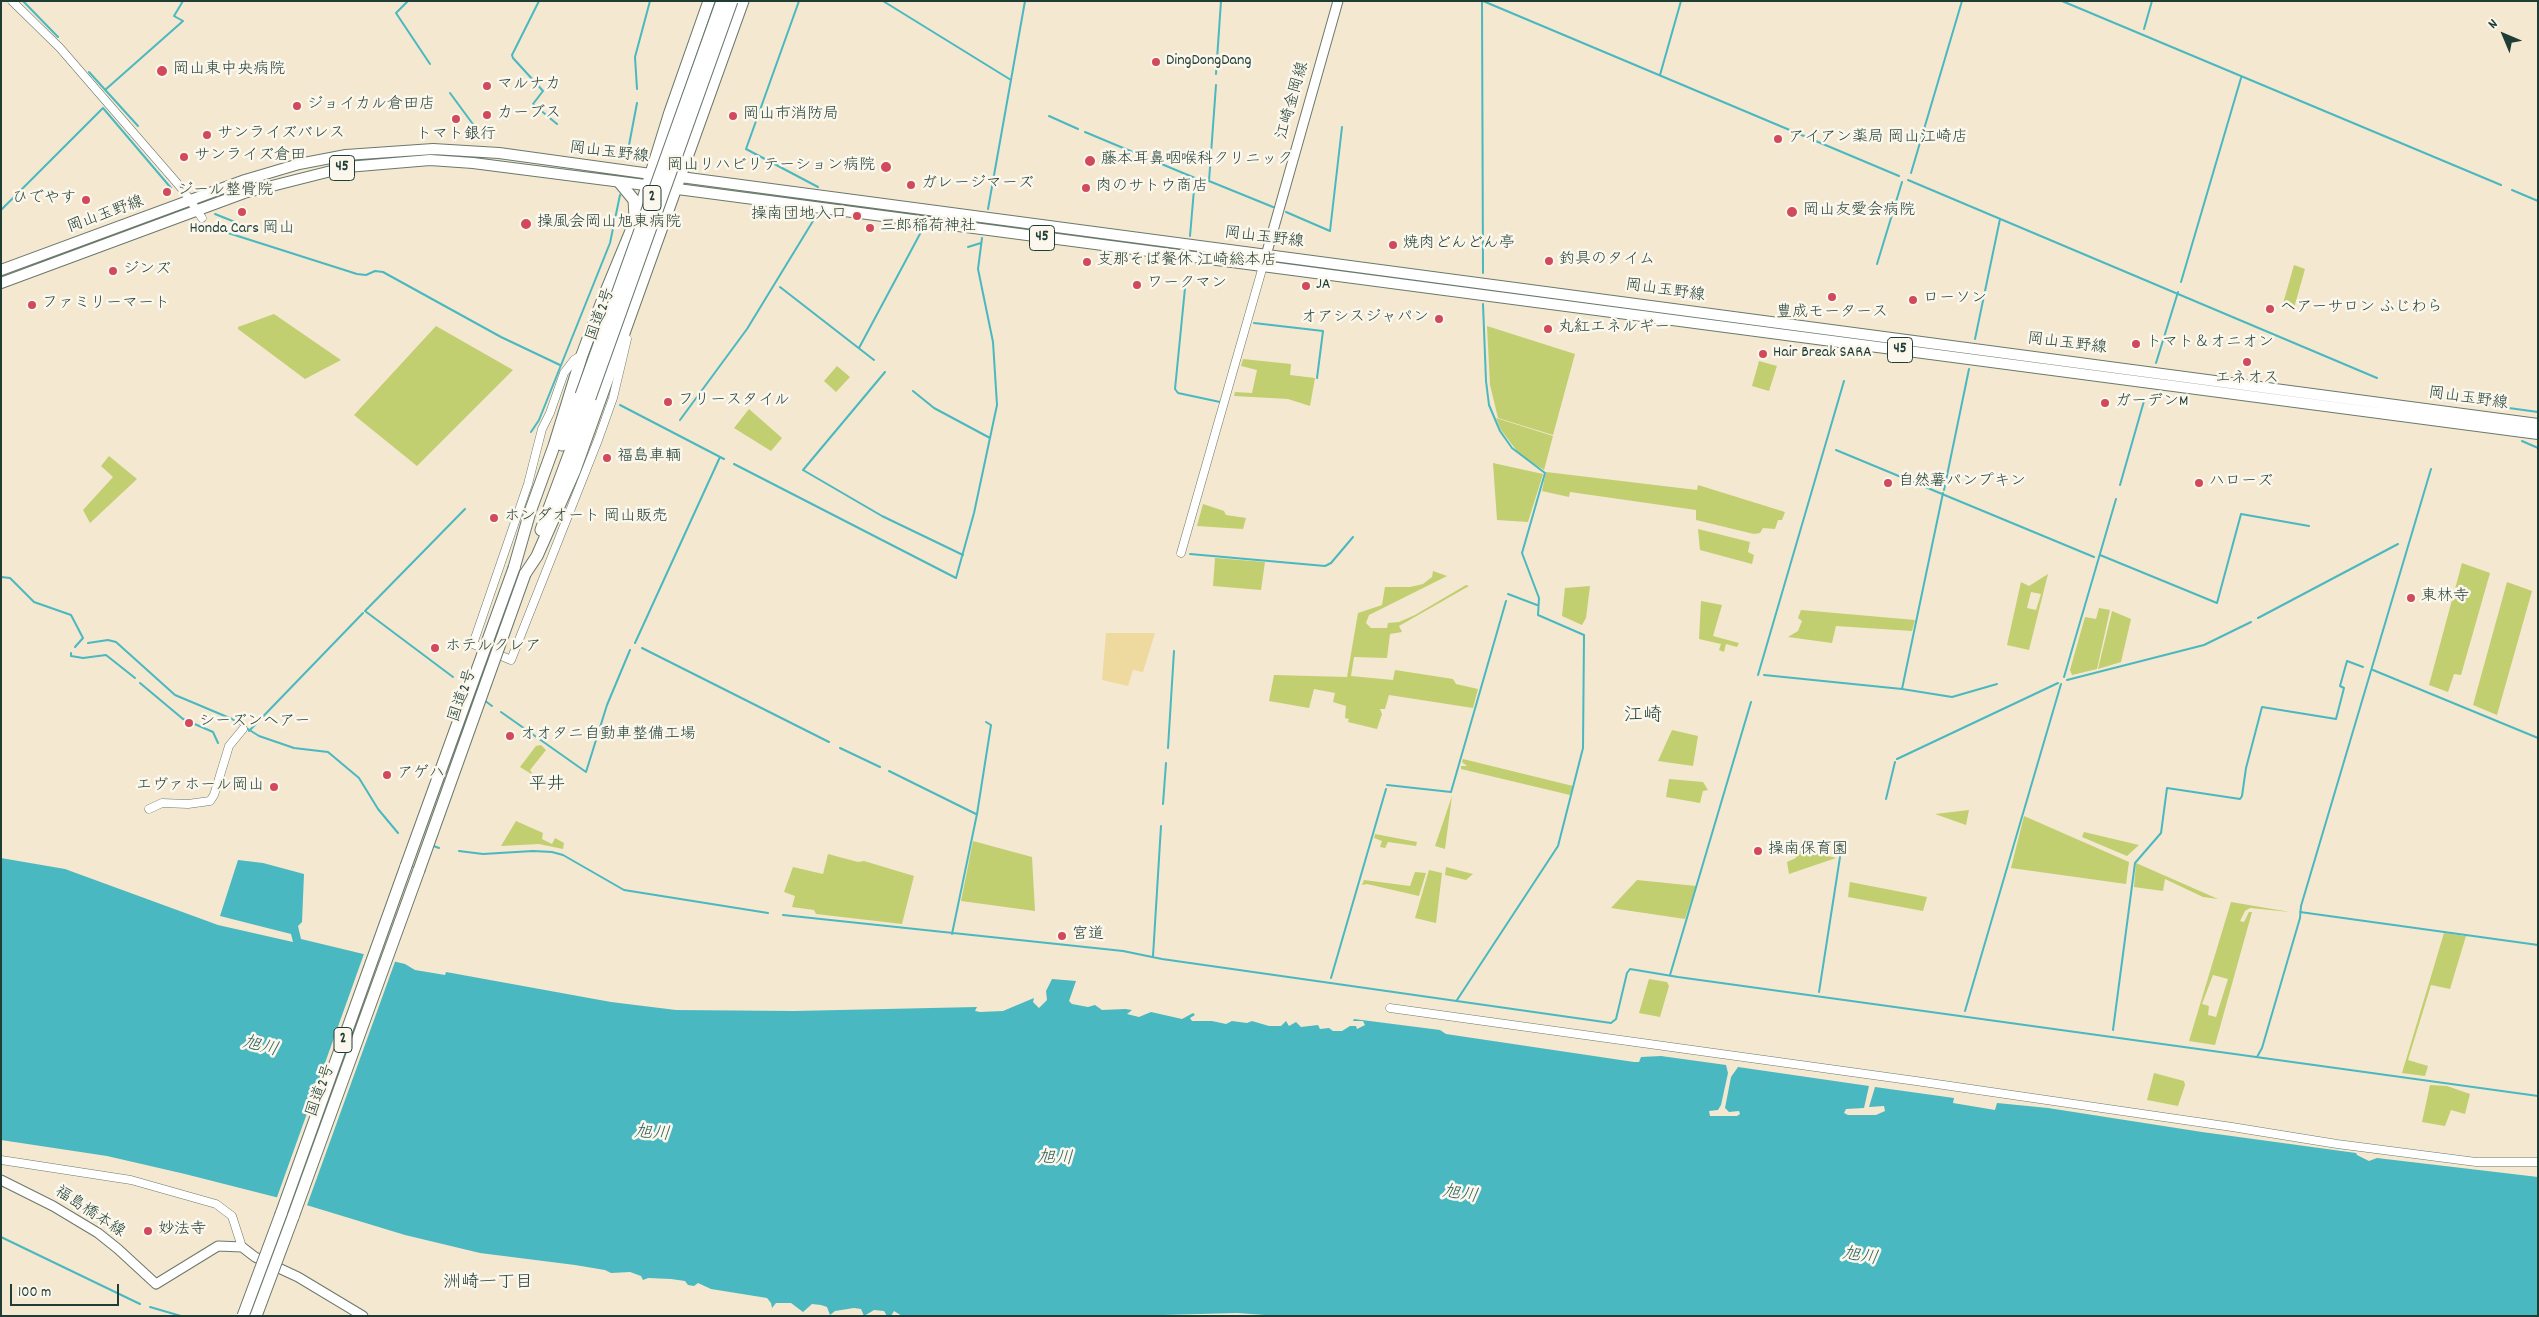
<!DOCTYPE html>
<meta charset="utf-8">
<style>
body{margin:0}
#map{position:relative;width:2539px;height:1317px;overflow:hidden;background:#f4e8d0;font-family:Dekko,sans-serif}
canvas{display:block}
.frame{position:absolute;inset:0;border:2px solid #1f3d34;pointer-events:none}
.north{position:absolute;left:2479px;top:10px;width:50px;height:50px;-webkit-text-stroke:4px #fbf7ec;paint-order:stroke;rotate:315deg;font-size:14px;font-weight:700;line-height:20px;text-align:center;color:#1f3d34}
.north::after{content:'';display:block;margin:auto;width:18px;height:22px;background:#1f3d34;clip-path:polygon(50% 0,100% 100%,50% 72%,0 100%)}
.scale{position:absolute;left:10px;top:1284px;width:109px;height:22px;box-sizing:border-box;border:2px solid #1f3d34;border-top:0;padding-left:6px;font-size:15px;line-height:18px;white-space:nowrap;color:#1f3d34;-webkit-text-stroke:4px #fbf7ec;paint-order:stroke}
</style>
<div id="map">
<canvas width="2539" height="1317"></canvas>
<div class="frame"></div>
<div class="north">N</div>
<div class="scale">100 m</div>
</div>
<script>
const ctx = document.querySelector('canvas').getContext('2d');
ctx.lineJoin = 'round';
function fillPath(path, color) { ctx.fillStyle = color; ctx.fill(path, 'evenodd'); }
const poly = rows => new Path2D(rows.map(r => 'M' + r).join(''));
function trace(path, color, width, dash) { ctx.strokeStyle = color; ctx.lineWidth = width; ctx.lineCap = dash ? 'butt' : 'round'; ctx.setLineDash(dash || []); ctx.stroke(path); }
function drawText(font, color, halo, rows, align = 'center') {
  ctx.font = font + ' Dekko,"Klee One",sans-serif'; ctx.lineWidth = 5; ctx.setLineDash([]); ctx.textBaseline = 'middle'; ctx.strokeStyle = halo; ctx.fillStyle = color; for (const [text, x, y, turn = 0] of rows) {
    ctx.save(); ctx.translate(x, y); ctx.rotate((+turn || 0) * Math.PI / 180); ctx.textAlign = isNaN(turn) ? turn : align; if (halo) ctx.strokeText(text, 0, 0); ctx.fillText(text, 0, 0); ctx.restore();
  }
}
const green = poly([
 [2294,265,2305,269,2294,308,2282,307],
 [274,314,341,360,305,379,238,329,238,327],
 [436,326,513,370,417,466,354,415],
 [1487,326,1575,354,1553,435,1498,418,1490,385],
 [1243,359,1291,364,1290,375,1315,378,1310,406,1288,399,1234,396,1235,392,1252,393,1257,370,1241,366],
 [1759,361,1777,366,1769,391,1752,386],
 [837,366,850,377,836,392,824,381],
 [749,409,782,438,771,451,734,428],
 [1496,418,1553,436,1544,470,1520,455,1501,430],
 [109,456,137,479,90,523,83,510,113,477,101,466],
 [1493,463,1543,474,1528,522,1497,520],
 [1546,472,1697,490,1698,485,1785,512,1782,520,1778,520,1775,529,1763,528,1760,533,1754,534,1696,520,1696,510,1570,492,1569,497,1542,491],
 [1203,504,1224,511,1226,515,1246,518,1243,529,1197,526],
 [1698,529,1750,542,1748,552,1754,555,1752,564,1700,550],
 [1215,558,1265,562,1261,590,1213,586],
 [2462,563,2490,573,2461,675,2454,674,2448,692,2429,685],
 [1433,571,1447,576,1369,615,1366,623,1371,628,1387,628,1388,623,1399,622,1415,615,1466,585,1469,586,1399,626,1402,632,1390,634,1387,658,1354,657,1351,676,1393,680,1395,670,1453,679,1456,684,1478,689,1473,708,1389,695,1385,709,1380,709,1382,714,1377,729,1348,722,1349,719,1345,718,1346,706,1333,702,1335,693,1314,689,1309,708,1269,701,1274,675,1347,677,1358,613,1382,605,1385,587,1410,587,1423,584,1432,577],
 [2048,574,2029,650,2007,645,2021,582,2029,586],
 [2031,592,2041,594,2036,610,2027,608],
 [2507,582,2532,591,2497,715,2473,705],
 [1590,586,1586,618,1582,625,1562,616,1565,588],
 [1701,601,1722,605,1713,636,1739,643,1737,647,1726,644,1724,652,1719,650,1721,644,1699,639],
 [2099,608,2110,610,2097,669,2072,675,2070,670,2085,617,2096,619],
 [1801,610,1915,620,1912,631,1836,626,1832,643,1788,637,1798,631,1802,621,1798,618],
 [2112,611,2131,619,2121,662,2098,669],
 [1672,730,1698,736,1693,766,1658,761],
 [541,745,546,750,530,770,533,775,520,767,536,746],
 [1463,759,1573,786,1570,795,1461,769,1461,766,1467,766,1462,762],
 [1669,779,1703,782,1708,790,1703,791,1700,803,1666,797],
 [1452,796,1445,849,1435,846],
 [1969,810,1966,825,1935,814],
 [2024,816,2129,862,2126,884,2011,868],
 [516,821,543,833,542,839,552,844,555,838,564,843,563,849,539,844,501,846],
 [2084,832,2139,845,2127,856,2082,837],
 [1375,834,1417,842,1416,846,1388,842,1385,848,1380,847,1382,841,1374,838],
 [973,841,1032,857,1035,911,961,901],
 [1802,849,1836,858,1789,874,1787,862,1796,858,1794,850],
 [828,854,858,862,864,861,914,876,902,924,816,914,814,910,792,907,795,896,784,892,793,867,823,874],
 [2136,863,2218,899,2203,897,2165,879,2163,891,2134,887],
 [1446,867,1473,874,1466,880,1445,875],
 [1429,870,1442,873,1436,923,1415,918],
 [1415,872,1426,873,1419,896,1367,884,1362,885,1364,880,1410,886],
 [1637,880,1696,886,1685,919,1611,908],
 [1850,882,1927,897,1923,911,1848,897],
 [2231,902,2290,912,2250,908,2245,911,2240,921,2244,922,2249,912,2252,912,2215,1045,2189,1041],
 [2213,975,2228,979,2216,1017,2208,1015,2209,1006,2202,1004],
 [2444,933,2466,936,2450,989,2431,985,2408,1060,2428,1066,2425,1076,2402,1073],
 [1649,979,1667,982,1669,986,1660,1017,1639,1013],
 [2154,1073,2184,1081,2185,1085,2178,1106,2147,1100],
 [2430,1085,2447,1086,2470,1094,2465,1114,2451,1110,2445,1126,2422,1122]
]);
const sand = poly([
 [1106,633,1155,633,1143,672,1133,670,1128,686,1102,680]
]);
const water = poly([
 [1,858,65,869,218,925,293,942,291,934,220,916,238,860,263,863,304,874,302,922,298,926,301,939,405,964,415,970,445,975,446,972,611,1002,676,1010,794,1011,977,1007,975,1011,980,1012,1003,1011,1034,998,1033,1002,1039,1008,1047,1000,1046,991,1052,979,1076,981,1069,1001,1072,1004,1088,1007,1095,1005,1102,1010,1125,1009,1132,1010,1127,1014,1139,1017,1151,1012,1182,1019,1193,1013,1195,1015,1190,1018,1192,1021,1212,1021,1226,1024,1232,1021,1247,1023,1252,1021,1269,1026,1281,1026,1286,1021,1289,1026,1296,1022,1301,1027,1318,1025,1320,1029,1329,1028,1333,1031,1342,1031,1350,1026,1356,1026,1357,1029,1365,1025,1363,1021,1353,1021,1354,1019,1440,1030,1446,1034,1634,1062,1639,1062,1641,1057,1661,1056,1726,1065,1728,1073,1721,1105,1718,1110,1709,1111,1710,1116,1737,1116,1740,1114,1739,1111,1729,1112,1725,1108,1731,1077,1738,1067,1869,1086,1864,1108,1846,1109,1844,1113,1848,1115,1876,1115,1885,1111,1884,1106,1869,1107,1875,1087,1954,1098,1953,1103,1995,1110,1997,1103,2048,1108,2202,1132,2356,1153,2357,1155,2369,1161,2377,1158,2538,1177,2538,1316,1279,1316,1237,1313,1126,1316,902,1316,894,1311,891,1316,887,1316,884,1311,874,1310,864,1316,861,1309,854,1308,835,1311,830,1315,827,1307,821,1305,812,1304,803,1312,791,1303,776,1303,772,1308,771,1303,767,1298,711,1289,698,1283,694,1286,688,1285,685,1281,671,1279,648,1278,643,1280,641,1276,630,1272,611,1273,605,1270,575,1265,480,1253,405,1235,303,1204,185,1174,107,1156,1,1140]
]);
const pier = poly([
 [365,951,396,959,306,1208,276,1200]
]);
const stream = poly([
 [23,1,58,37],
 [408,1,396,13,430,64],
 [539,1,512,55,513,58,543,91,533,104,557,124],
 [799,1,746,149,818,187],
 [883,1,1011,80],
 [1482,1,1483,273],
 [1483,1,1899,176],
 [2062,1,2501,185],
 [2144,29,2152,1],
 [89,72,138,126],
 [1216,74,1221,1],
 [1660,75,1681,1],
 [1216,85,1209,181,1273,207],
 [637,89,635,57,650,1],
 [105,90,183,21,174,16,183,1],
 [450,93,478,131],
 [1049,116,1078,129],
 [1085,132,1195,178,1190,236],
 [626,161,637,103],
 [1911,173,1962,1],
 [1908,180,2377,378],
 [2512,190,2538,201],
 [988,209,1025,1],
 [1,210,103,108,171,188],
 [1286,212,1330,231,1342,127],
 [215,214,245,226],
 [222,231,357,274,366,275,375,271,383,272,501,337,560,365],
 [968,247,981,243],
 [1877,264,1902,182],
 [1186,278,1175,389,1178,393,1220,402],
 [2181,282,2241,78],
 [780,287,874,360],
 [1254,323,1323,331,1317,378],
 [1975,339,2000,219],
 [859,348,921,232],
 [2156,363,2178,292],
 [885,372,803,470,882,516,963,555],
 [913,391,934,408,990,438],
 [2458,401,2538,412],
 [620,405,724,459],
 [680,420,747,329,813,221],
 [531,432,539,420,610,243,620,195],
 [2522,441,2538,448],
 [1836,450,2094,557],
 [734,464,956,578,974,513,997,405,993,342,978,269,982,238],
 [2120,485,2144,401],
 [1944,490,1969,369],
 [1190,554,1325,566,1331,563,1353,537],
 [2100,555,2217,603,2241,514,2309,526],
 [1,577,10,578,34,602,71,615,83,638],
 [1508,594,1537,605],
 [365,611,465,509],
 [365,611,453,677],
 [2258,618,2398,544],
 [88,643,108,640,116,642,175,695,232,719,259,736,294,748,328,752,359,778,378,809,398,833],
 [635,643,720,457],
 [75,647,83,638],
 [642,648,829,742],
 [71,653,71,656,83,658,106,655,135,678],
 [2373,670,2538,738],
 [1758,675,1844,381],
 [1764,675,1902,689,1943,493],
 [2064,677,2116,499],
 [2067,680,2204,645,2251,622],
 [140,683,183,719,213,732,218,743],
 [1902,689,1952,697,1997,684],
 [484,700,492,706],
 [501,712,586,772,607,705,630,650],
 [249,731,363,613],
 [840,748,880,767],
 [1168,748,1174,651],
 [1897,759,2058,683],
 [889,771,976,814],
 [1387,785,1451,792,1506,601],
 [1886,799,1895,762],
 [1163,804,1166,763],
 [431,845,439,848],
 [459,851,483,854,533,851,552,852,563,855,624,890,768,913],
 [2300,912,2538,945],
 [783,915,1123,951,1162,959,1611,1023,1616,1019,1627,973,1630,969,1678,977,2538,1096],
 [952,934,977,814,991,725,986,722],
 [1153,956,1161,826],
 [1670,975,1751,702],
 [1331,978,1386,789],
 [1819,992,1840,857],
 [1457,1000,1558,846,1583,748,1584,635,1538,615,1539,598,1522,553,1545,473,1512,448,1500,431,1489,405,1486,381,1483,304],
 [1965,1011,2061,684],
 [2113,1030,2135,863,2161,833,2167,788,2240,799,2242,796,2246,768,2262,707,2336,719,2344,688,2340,686,2347,661,2363,667],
 [2257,1057,2262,1048,2300,918,2301,906,2431,469],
 [1,1237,140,1304],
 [150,1307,181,1316]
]);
const tertiary = poly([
 [12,1,60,48,183,190,202,218],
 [582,355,574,360,564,373,550,413,542,429,528,484,473,644,511,660,598,440,613,398,627,339],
 [1181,553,1263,266],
 [149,809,162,803,188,804,210,801,214,795,229,746,243,729],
 [1390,1008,1916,1081,2232,1127,2337,1144,2476,1162,2538,1162],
 [1,1160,131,1180,216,1204,232,1216,242,1247]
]);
const secondary = poly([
 [1263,266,1338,1],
 [1,1180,53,1206,98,1233,118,1249,156,1284,218,1246,242,1247,255,1257,298,1277,363,1316]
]);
const primary = poly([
 [673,176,2538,424],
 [670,188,2538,434],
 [1,270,245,180,299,164,346,155,433,149,499,153,658,175],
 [1,283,244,193,347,167,430,160,473,163,653,186]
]);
const trunk = poly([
 [620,183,634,200,635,217],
 [562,445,581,395],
 [541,530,590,398],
 [514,568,530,512,554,446,582,355,604,296,640,209,670,112,709,1],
 [525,574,537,556,575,470,743,1],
 [281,1214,406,866],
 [293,1217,419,870]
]);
const trunkBridge = poly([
 [581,395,722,1],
 [590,398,732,1],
 [406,866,514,568],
 [419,870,525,574],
 [243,1316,281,1214],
 [256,1316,293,1217]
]);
const markers = [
 [1156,62,5,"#d1495b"],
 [162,71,6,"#d1495b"],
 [487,86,5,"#d1495b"],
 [297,106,5,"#d1495b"],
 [487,115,5,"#d1495b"],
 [733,116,5,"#d1495b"],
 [456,119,5,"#d1495b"],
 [207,135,5,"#d1495b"],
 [1778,139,5,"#d1495b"],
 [184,157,5,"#d1495b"],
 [1090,161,6,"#d1495b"],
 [886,167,6,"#d1495b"],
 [911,185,5,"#d1495b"],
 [1086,188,5,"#d1495b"],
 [167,192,5,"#d1495b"],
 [86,200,5,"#d1495b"],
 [242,212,5,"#d1495b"],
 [1792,212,6,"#d1495b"],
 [857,216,5,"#d1495b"],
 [526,224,6,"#d1495b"],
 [870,228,5,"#d1495b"],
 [1393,245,5,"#d1495b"],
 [1549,261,5,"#d1495b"],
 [1087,262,5,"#d1495b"],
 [113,271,5,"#d1495b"],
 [1137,285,5,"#d1495b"],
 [1306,286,5,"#d1495b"],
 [1832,297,5,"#d1495b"],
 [1913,300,5,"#d1495b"],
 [32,305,5,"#d1495b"],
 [2270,309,5,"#d1495b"],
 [1439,319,5,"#d1495b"],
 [1548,329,5,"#d1495b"],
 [2136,344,5,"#d1495b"],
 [1763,354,5,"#d1495b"],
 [2247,362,5,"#d1495b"],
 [668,402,5,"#d1495b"],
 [2105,403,5,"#d1495b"],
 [607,458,5,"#d1495b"],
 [1888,483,5,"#d1495b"],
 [2199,483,5,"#d1495b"],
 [494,518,5,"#d1495b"],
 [2411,598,5,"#d1495b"],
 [435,648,5,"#d1495b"],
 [189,723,5,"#d1495b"],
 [510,736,5,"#d1495b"],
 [387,775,5,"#d1495b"],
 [274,787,5,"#d1495b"],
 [1758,851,5,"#d1495b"],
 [1062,936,5,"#d1495b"],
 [148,1231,5,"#d1495b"]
];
const shields = [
 [342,168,25],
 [652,198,18],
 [1042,238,25],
 [1900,350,25],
 [343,1040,18]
];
const shieldNames = [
 ["45",342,168],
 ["2",652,198],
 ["45",1042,238],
 ["45",1900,350],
 ["2",343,1040]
];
const poiNames = [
 ["DingDongDang",1166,62],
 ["岡山東中央病院",173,71],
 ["マルナカ",497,86],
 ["ジョイカル倉田店",307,106],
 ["カーブス",497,115],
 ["岡山市消防局",743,116],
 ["サンライズバレス",217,135],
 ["トマト銀行",456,136,"center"],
 ["アイアン薬局 岡山江崎店",1788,139],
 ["サンライズ倉田",194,157],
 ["藤本耳鼻咽喉科クリニック",1101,161],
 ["岡山リハビリテーション病院",875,167,"right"],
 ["ガレージマーズ",921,185],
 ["肉のサトウ商店",1096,188],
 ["ジール整骨院",177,192],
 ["ひでやす",76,200,"right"],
 ["岡山友愛会病院",1803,212],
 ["操南団地入口",847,216,"right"],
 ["操風会岡山旭東病院",537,224],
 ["三郎稲荷神社",880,228],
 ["Honda Cars 岡山",242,230,"center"],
 ["焼肉どんどん亭",1403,245],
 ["釣具のタイム",1559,261],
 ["支那そば餐休 江崎総本店",1097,262],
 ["ジンズ",123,271],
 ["ワークマン",1147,285],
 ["JA",1316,286],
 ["ローソン",1923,300],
 ["ファミリーマート",42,305],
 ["ヘアーサロン ふじわら",2280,309],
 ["豊成モータース",1832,314,"center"],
 ["オアシスジャパン",1429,319,"right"],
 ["丸紅エネルギー",1558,329],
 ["トマト＆オニオン",2146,344],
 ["Hair Break SARA",1773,354],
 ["エネオス",2247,380,"center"],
 ["フリースタイル",678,402],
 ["ガーデンM",2115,403],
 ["福島車輌",617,458],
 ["自然薯パンプキン",1898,483],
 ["ハローズ",2209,483],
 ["ホンダオート 岡山販売",504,518],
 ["東林寺",2421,598],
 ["ホテルクレア",445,648],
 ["シーズンヘアー",199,723],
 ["オオタニ自動車整備工場",520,736],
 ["アゲハ",397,775],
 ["エヴァホール岡山",264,787,"right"],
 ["操南保育園",1768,851],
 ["宮道",1072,936],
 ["妙法寺",158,1231]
];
const streetNames = [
 ["江崎金岡線",1294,101,-74],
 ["岡山玉野線",609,154,7],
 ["岡山玉野線",106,216,-20],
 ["岡山玉野線",1264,239,7],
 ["岡山玉野線",1665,292,8],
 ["国道2号",602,315,-70],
 ["岡山玉野線",2067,345,7],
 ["岡山玉野線",2468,400,8],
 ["国道2号",464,696,-71],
 ["国道2号",322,1091,-70],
 ["福島橋本線",89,1213,33]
];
const neighbourhoodNames = [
 ["平井",547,787],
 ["洲崎一丁目",488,1285]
];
const waterNames = [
 ["旭川",260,1048,14],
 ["旭川",652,1135,5],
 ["旭川",1055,1160,2],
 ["旭川",1460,1196,9],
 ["旭川",1860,1258,9]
];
const quarterNames = [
 ["江崎",1643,717]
];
fillPath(green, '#c1cf70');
fillPath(sand, '#eeda9e');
fillPath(water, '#49b8c0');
fillPath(pier, '#f4e8d0');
trace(stream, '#49b8c0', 2);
trace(tertiary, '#6a796b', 9);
trace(secondary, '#6a796b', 11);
trace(primary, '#6a796b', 12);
trace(trunk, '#6a796b', 13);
trace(tertiary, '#fff', 8);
trace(secondary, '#fff', 9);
trace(primary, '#fff', 10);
trace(trunk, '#fff', 11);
trace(trunkBridge, '#6a796b', 13, []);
trace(trunkBridge, '#fff', 11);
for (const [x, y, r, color] of markers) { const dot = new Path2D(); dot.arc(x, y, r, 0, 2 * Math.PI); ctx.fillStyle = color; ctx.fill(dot); trace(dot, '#fbf7ec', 2); }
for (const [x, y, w] of shields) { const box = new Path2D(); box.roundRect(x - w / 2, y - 12.5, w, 25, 4); ctx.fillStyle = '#fbf7ec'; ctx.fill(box); trace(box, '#1f3d34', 1); }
drawText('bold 15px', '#1f3d34', null, shieldNames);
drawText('16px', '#1f3d34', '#fbf7ec', poiNames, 'left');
drawText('16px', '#1f3d34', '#fbf7ec', streetNames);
drawText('18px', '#1f3d34', '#fbf7ec', neighbourhoodNames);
drawText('italic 18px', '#2c625e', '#fbf7ec', waterNames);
drawText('19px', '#1f3d34', '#fbf7ec', quarterNames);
</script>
